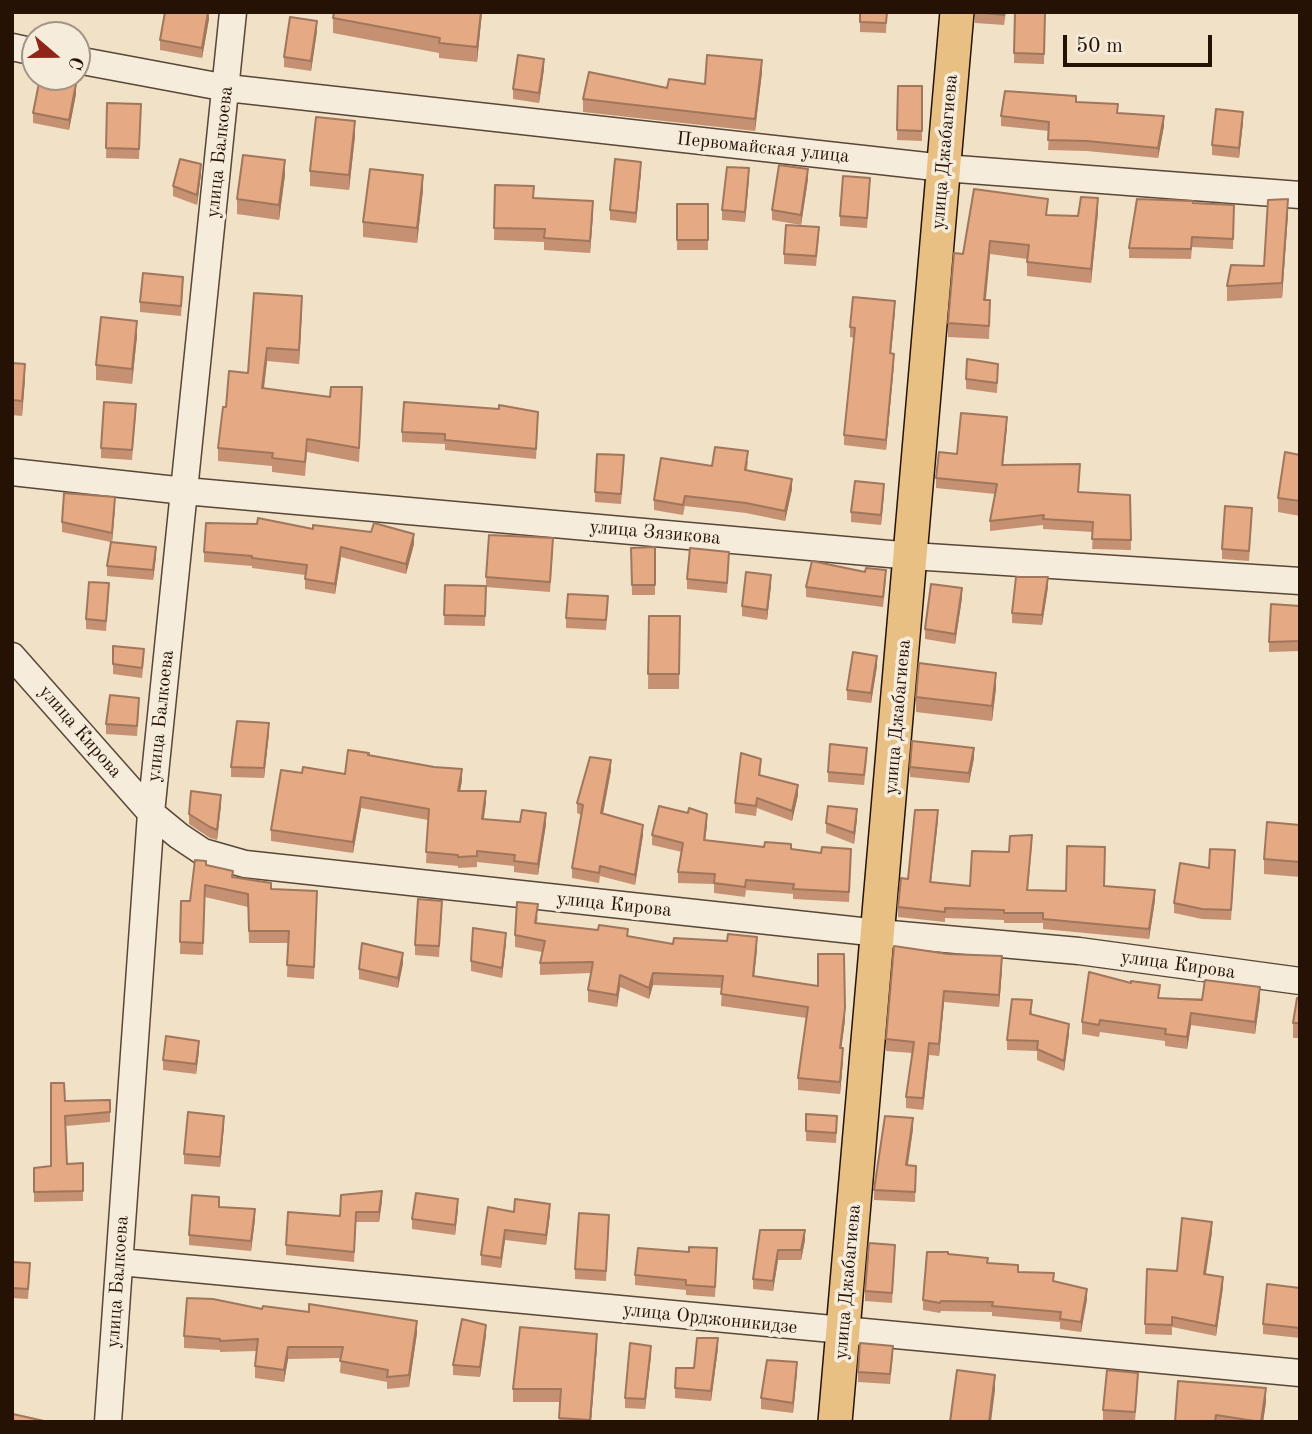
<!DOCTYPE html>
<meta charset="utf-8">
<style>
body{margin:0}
#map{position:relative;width:1312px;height:1434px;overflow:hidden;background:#f1e1c7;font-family:"Old Standard TT",serif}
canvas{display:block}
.frame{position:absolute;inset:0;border:14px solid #251205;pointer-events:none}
.north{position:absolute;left:21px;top:21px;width:70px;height:70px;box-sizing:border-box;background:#f6ecdb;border:2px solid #a29585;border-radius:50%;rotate:110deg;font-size:19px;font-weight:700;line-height:28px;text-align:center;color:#251205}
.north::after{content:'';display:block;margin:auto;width:24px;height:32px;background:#8f2418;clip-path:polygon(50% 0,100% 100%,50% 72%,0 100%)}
.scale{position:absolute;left:1063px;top:35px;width:149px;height:32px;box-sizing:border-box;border:4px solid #251205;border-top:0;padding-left:9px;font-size:21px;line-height:24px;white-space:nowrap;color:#251205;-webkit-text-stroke:5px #f6ecdb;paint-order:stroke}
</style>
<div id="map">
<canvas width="1312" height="1434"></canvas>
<div class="frame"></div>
<div class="north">С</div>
<div class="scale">50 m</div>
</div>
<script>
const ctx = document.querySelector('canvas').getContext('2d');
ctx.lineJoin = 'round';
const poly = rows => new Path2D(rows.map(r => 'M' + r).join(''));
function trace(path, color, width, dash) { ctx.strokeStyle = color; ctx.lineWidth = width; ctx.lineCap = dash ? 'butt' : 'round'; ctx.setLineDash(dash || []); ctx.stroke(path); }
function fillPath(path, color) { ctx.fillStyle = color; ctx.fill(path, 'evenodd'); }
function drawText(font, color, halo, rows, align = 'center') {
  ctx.font = font + ' "Old Standard TT",serif'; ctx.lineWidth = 7; ctx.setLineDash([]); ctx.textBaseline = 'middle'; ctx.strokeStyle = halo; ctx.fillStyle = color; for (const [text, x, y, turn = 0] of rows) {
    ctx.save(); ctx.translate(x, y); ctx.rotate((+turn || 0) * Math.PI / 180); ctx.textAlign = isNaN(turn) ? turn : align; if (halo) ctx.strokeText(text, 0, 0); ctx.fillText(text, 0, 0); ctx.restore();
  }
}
const minor = poly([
 [12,47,35,52],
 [77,60,227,88,944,168,1300,195],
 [12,472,185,491,912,556,1300,581],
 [12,656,151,813,179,836,203,852,245,864,879,933,1079,951,1300,981],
 [120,1262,1300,1373],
 [108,1422,151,813,233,12]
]);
const major = poly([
 [835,1422,957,12]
]);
const wall = poly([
 [209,12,209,19,202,58,160,50,160,40],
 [482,12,477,62,439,58,439,53,333,33,333,18],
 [860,12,887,12,886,33,860,32],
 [975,12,1006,12,1004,25,975,23],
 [1015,12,1045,12,1044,64,1014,63],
 [317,31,311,71,284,67,284,57],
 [544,69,539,103,513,99,513,89],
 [762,72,755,131,583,112,583,99,705,84],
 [898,86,922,86,922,141,897,140],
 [76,94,69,130,33,123,33,113],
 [1076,102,1164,126,1158,158,1087,151,1048,150,1049,131,1001,126,1001,116],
 [107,103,141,104,139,159,106,158],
 [1243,122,1239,158,1212,155,1212,145],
 [355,136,349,190,310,186,310,171],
 [641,172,636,223,610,220,610,210],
 [201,174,197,205,173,196,173,186],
 [285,175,279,220,237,214,237,199],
 [749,178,745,222,722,220,722,210],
 [808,179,801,225,772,220,772,210],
 [495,185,534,198,593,214,590,253,544,250,544,242,494,240],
 [870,188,867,228,840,226,840,216],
 [423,190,417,243,363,237,363,222],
 [1193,203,1234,205,1233,249,1192,247,1191,259,1129,258,1129,248],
 [677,204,708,204,708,250,677,250],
 [1098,212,1091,283,1027,276,1027,259,990,254,986,300,990,314,989,339,948,337,948,323,963,254,1047,215,1078,216],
 [1288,214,1282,298,1227,301,1227,286,1264,266],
 [819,237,816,266,784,264,784,254],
 [183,287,181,316,140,312,140,302],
 [254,293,302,310,299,364,267,361,264,389,362,401,359,462,307,452,305,476,272,472,272,466,218,461,218,448,226,407,248,373],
 [895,311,891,353,894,364,886,450,844,445,844,435,854,338,850,337,850,327],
 [137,336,132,384,96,380,96,365],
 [12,363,25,379,22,416,12,415],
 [998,374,997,393,966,389,966,379],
 [136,414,132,460,101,458,101,448],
 [538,422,536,459,445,450,445,444,402,442,402,432],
 [1007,427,1003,465,1080,474,1078,492,1130,495,1131,550,1092,549,1093,532,1043,529,1043,525,990,531,990,521,995,494,936,488,936,478,957,454],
 [1300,455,1300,516,1278,512,1278,498],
 [748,461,747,470,792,489,785,521,746,513,685,506,683,515,654,510,654,500,712,466],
 [624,466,621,504,595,502,595,492],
 [884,494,881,525,851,522,851,512],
 [115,507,112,542,156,557,153,580,107,576,107,566,111,542,62,532,62,522],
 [1252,518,1249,561,1222,559,1222,549],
 [313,529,414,544,406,574,341,557,335,594,305,589,305,575,252,568,252,566,204,562,204,552],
 [655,547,655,595,632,595,631,548],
 [553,548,550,592,486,587,486,577],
 [729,562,727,593,687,589,687,579],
 [865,572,886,580,883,607,806,597,806,587],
 [445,585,486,586,485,626,444,625],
 [771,585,767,620,742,616,742,606],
 [1048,587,1042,625,1012,623,1012,613],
 [109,593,106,631,86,629,86,619],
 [962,598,955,644,925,639,925,629],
 [608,606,606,630,566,628,566,618],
 [1300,606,1300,651,1269,652,1269,642],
 [649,616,680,616,679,689,648,689],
 [144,659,142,678,113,674,113,664],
 [877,666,871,703,847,700,847,690],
 [996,688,992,721,916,712,916,697],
 [139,708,137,736,106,734,106,724],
 [269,733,264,778,231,777,231,767],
 [369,755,462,780,460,791,486,802,484,819,546,824,538,875,514,872,514,866,477,862,477,867,458,868,458,866,426,863,428,820,361,808,353,853,271,841,271,830,302,773,345,774],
 [867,758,864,785,828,782,828,772],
 [974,758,969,783,910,777,910,767],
 [761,769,760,775,798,795,792,821,757,808,756,816,735,813,735,803],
 [611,770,603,814,643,835,635,885,600,876,599,883,572,878,572,868,581,815,577,813,577,803],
 [221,805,217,840,210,838,189,824,189,814],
 [857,819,854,844,826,833,826,823],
 [938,820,931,882,970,886,1009,852,1032,845,1028,890,1066,891,1105,886,1155,900,1149,939,1043,929,1043,923,1004,923,1004,920,945,918,945,922,898,917,898,907,908,879],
 [707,825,705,840,764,847,791,849,851,859,849,902,793,899,793,894,746,890,745,897,714,893,714,884,678,883,678,872,682,852,652,845,652,835],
 [1300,825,1300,877,1264,874,1264,859],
 [1235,860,1231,920,1202,919,1174,913,1174,903,1209,868],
 [206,865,233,877,317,903,314,979,287,977,288,943,249,943,248,907,205,897,203,955,180,954,181,901,190,901],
 [442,911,439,957,415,955,415,945],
 [538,916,537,923,628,936,673,944,757,949,754,976,845,1020,841,1048,843,1060,840,1094,798,1090,798,1078,807,1018,721,1006,722,988,653,985,649,999,620,987,617,1007,588,1002,588,990,591,973,540,975,540,963,542,952,515,947,515,935],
 [506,943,502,978,471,971,471,961],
 [894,946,1002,968,999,1007,944,1002,939,1056,929,1055,923,1110,906,1108,906,1097,912,1053,886,1051,886,1039],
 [403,963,398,988,359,979,359,969],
 [1160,998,1260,999,1255,1034,1191,1025,1187,1049,1165,1046,1165,1041,1100,1032,1099,1037,1082,1034,1082,1022],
 [1300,998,1300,1038,1293,1038,1293,1023],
 [1032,1010,1032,1014,1069,1034,1064,1071,1037,1060,1037,1051,1007,1050,1007,1040],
 [199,1051,196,1074,163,1070,163,1060],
 [110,1100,110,1122,66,1126,67,1164,83,1163,83,1201,34,1202,34,1168,51,1166,65,1101],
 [806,1114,837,1126,836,1143,806,1141],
 [224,1126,220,1167,184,1164,184,1154],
 [913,1129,908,1165,916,1166,915,1202,874,1200,874,1190],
 [382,1201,379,1222,356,1222,354,1262,286,1255,286,1245,340,1216],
 [219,1207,255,1219,251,1251,189,1245,189,1235],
 [458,1209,455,1235,412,1229,412,1219],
 [514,1212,550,1214,546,1245,505,1240,501,1268,481,1265,481,1255],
 [609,1225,606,1281,575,1279,575,1269],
 [760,1230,805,1240,801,1260,778,1260,773,1291,753,1289,753,1279],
 [1212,1232,1206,1274,1223,1287,1216,1336,1172,1327,1172,1335,1145,1334,1145,1324,1177,1271],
 [948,1254,988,1263,1054,1281,1087,1299,1081,1332,1060,1329,1060,1322,992,1316,992,1312,941,1311,940,1313,923,1310,923,1300],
 [895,1255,892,1303,865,1301,865,1291],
 [717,1258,715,1297,686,1295,686,1290,635,1285,635,1275],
 [12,1262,30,1273,28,1299,12,1298],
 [1300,1288,1300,1338,1263,1334,1263,1324],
 [262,1309,417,1333,409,1387,387,1389,387,1382,340,1373,341,1358,288,1359,284,1382,255,1378,255,1366,257,1351,220,1352,220,1350,184,1348,184,1336],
 [486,1335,480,1377,453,1375,453,1365],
 [597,1347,591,1422,559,1422,560,1402,513,1402,513,1389],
 [718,1348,711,1401,675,1398,675,1388,694,1368],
 [651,1356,645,1409,625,1408,625,1398],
 [893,1356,890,1384,858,1382,858,1372],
 [797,1372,793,1413,761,1409,761,1398],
 [1138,1383,1135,1422,1103,1420,1103,1410],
 [1266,1402,1263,1422,1175,1422]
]);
const shadedWall = poly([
 [208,12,209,19,202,58,202,48],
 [481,12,482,12,477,62,477,47],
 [317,21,317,31,311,71,311,61],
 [544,59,544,69,539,103,539,93],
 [762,60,762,72,755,131,755,119],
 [76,84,76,94,69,130,69,120],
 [1243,112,1243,122,1239,158,1239,148],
 [1164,116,1164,126,1158,158,1158,148],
 [355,121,355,136,349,190,349,175],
 [285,160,285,175,279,220,279,205],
 [641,162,641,172,636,223,636,213],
 [201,164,201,174,197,205,197,195],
 [749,168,749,178,745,222,745,212],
 [808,169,808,179,801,225,801,215],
 [423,175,423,190,417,243,417,228],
 [1098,198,1098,212,1091,283,1091,269],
 [1288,199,1288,214,1282,298,1282,283],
 [593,201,593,214,590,253,590,241],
 [990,241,990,254,984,313,984,300],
 [302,296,302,310,299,364,299,350],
 [895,301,895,311,890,363,890,353],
 [137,321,137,336,132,384,132,369],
 [267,348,267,361,262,402,262,388],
 [894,354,894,364,886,450,886,440],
 [25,364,25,379,22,416,22,401],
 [1007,417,1007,427,1002,475,1002,465],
 [792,479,792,489,785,521,785,511],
 [884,484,884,494,881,525,881,515],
 [115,497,115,507,112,543,112,533],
 [414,534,414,544,406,574,406,564],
 [156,547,156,557,153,580,153,570],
 [341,547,341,557,335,594,335,584],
 [771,575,771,585,767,620,767,610],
 [1048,577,1048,587,1042,625,1042,615],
 [962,588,962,598,955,644,955,634],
 [877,656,877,666,871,703,871,693],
 [996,673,996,688,992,721,992,706],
 [269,723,269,733,264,778,264,768],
 [974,748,974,758,969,783,969,773],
 [611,760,611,770,601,823,601,813],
 [462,769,462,780,458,802,458,791],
 [798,785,798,795,792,821,792,811],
 [486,791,486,802,482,829,482,819],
 [221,795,221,805,217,840,217,830],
 [361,797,361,808,353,853,353,842],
 [857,809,857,819,854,844,854,833],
 [938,810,938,820,930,892,930,882],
 [546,813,546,824,538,875,538,864],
 [707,814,707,825,704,850,704,840],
 [643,825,643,835,635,885,635,875],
 [1155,890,1155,900,1149,939,1149,929],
 [506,933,506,943,502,978,502,968],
 [757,937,757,949,753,987,753,976],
 [403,953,403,963,398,988,398,978],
 [1002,956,1002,968,999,1007,999,995],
 [653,973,653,985,649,999,649,988],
 [620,975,620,987,617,1007,617,995],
 [1260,987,1260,999,1255,1034,1255,1022],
 [944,991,944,1002,939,1056,939,1044],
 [845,1008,845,1020,840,1059,840,1048],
 [1191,1013,1191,1025,1187,1049,1187,1037],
 [1069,1024,1069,1034,1064,1071,1064,1061],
 [199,1041,199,1051,196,1074,196,1064],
 [929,1043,929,1055,923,1110,923,1098],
 [843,1048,843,1060,840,1094,840,1082],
 [224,1116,224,1126,220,1167,220,1157],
 [913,1118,913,1129,906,1175,906,1165],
 [382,1191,382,1201,379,1222,379,1212],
 [458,1199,458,1209,455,1235,455,1225],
 [550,1204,550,1214,546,1245,546,1235],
 [255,1209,255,1219,251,1251,251,1241],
 [1212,1222,1212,1232,1204,1284,1204,1274],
 [505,1230,505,1240,501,1268,501,1258],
 [805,1230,805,1240,801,1260,801,1250],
 [778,1250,778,1260,773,1291,773,1281],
 [1223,1277,1223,1287,1216,1336,1216,1326],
 [1087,1289,1087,1299,1081,1332,1081,1322],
 [417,1321,417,1333,409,1387,409,1375],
 [486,1325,486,1335,480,1377,480,1367],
 [597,1334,597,1347,591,1422,590,1422],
 [718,1338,718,1348,711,1401,711,1391],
 [651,1346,651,1356,645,1409,645,1399],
 [288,1347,288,1359,284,1382,284,1370],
 [797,1362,797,1372,793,1413,793,1403],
 [995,1375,995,1390,991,1422,989,1422],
 [1266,1388,1266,1402,1263,1422,1261,1422]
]);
const building = poly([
 [165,12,208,12,202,48,160,40,165,12],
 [334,12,481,12,477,47,439,43,440,38,333,18,334,12],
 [860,12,887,12,886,23,860,22,860,12],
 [975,12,1005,12,1004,15,975,12],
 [1015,12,1045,12,1044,54,1014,53,1015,12],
 [290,17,317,21,311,61,284,57,290,17],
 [518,55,544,59,539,93,513,89,518,55],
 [707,55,762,60,755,119,583,99,589,72,667,88,669,79,705,84,707,55],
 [40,78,76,84,69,120,33,113,40,78],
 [898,86,922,86,922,131,897,130,898,86],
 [1005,91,1076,96,1076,102,1118,104,1117,113,1164,116,1158,148,1087,141,1048,140,1049,122,1001,116,1005,91],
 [107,103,141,104,139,149,106,148,107,103],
 [1216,109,1243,112,1239,148,1212,145,1216,109],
 [316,117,355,121,349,175,310,171,316,117],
 [243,155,285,160,279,205,237,199,243,155],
 [180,159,201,164,197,195,173,186,180,159],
 [615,159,641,162,636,213,610,210,615,159],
 [779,165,808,169,801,215,772,210,779,165],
 [727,167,749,168,745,212,722,210,727,167],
 [370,169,423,175,417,228,363,222,370,169],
 [843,176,870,178,867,218,840,216,843,176],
 [495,185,534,186,533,198,593,201,590,241,544,238,545,229,494,228,495,185],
 [974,189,1048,199,1046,215,1078,216,1081,197,1098,198,1091,269,1027,262,1029,245,990,241,984,300,990,300,989,326,948,323,954,253,963,254,974,189],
 [1137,199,1193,201,1193,203,1234,205,1233,239,1192,237,1191,249,1129,248,1137,199],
 [1288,199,1282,283,1227,286,1231,265,1264,266,1268,200,1288,199],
 [677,204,708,204,708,240,677,240,677,204],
 [786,225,819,227,816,256,784,254,786,225],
 [143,273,183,277,181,306,140,302,143,273],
 [254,293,302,296,299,350,267,348,262,388,330,397,331,387,362,387,359,448,307,439,305,462,272,458,273,453,218,448,223,407,226,407,229,371,248,373,254,293],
 [853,297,895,301,890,353,894,354,886,440,844,435,855,328,850,327,853,297],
 [101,317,137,321,132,369,96,365,101,317],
 [967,359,998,364,997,383,966,379,967,359],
 [12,363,25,364,22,401,12,400,12,363],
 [104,402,136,404,132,450,101,448,104,402],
 [404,402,499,409,499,405,538,412,536,449,445,440,445,434,402,432,404,402],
 [961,413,1007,417,1002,465,1080,464,1078,492,1130,495,1131,540,1092,539,1093,522,1043,519,1044,515,990,521,997,484,936,478,939,452,957,454,961,413],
 [715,447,748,451,745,470,792,479,785,511,746,503,685,496,683,505,654,500,661,458,712,466,715,447],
 [1285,452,1300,455,1300,501,1278,498,1285,452],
 [597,454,624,455,621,494,595,492,597,454],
 [855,481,884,484,881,515,851,512,855,481],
 [64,493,115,497,112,533,62,522,64,493],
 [1225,506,1252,508,1249,551,1222,549,1225,506],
 [258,518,313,529,313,525,371,532,374,523,414,534,406,564,341,547,335,584,305,579,307,565,252,558,252,556,204,552,206,523,257,524,258,518],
 [489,535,553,538,550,582,486,577,489,535],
 [111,542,156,547,153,570,107,566,111,542],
 [655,547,655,585,632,585,631,548,655,547],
 [690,548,729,552,727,583,687,579,690,548],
 [812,561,865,572,866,568,886,570,883,597,806,587,812,561],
 [746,572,771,575,767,610,742,606,746,572],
 [1016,577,1048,577,1042,615,1012,613,1016,577],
 [89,582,109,583,106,621,86,619,89,582],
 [931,584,962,588,955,634,925,629,931,584],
 [445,585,486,586,485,616,444,615,445,585],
 [568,594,608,596,606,620,566,618,568,594],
 [1271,604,1300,606,1300,641,1269,642,1271,604],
 [649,616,680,616,679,674,648,674,649,616],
 [113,646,144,649,142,668,113,664,113,646],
 [853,652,877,656,871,693,847,690,853,652],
 [919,663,996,673,992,706,916,697,919,663],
 [110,695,139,698,137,726,106,724,110,695],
 [237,721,269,723,264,768,231,767,237,721],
 [912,741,974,748,969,773,910,767,912,741],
 [830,744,867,748,864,775,828,772,830,744],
 [348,750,369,753,368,755,434,767,462,769,458,791,486,791,482,819,520,822,522,810,546,813,538,864,514,861,515,855,477,851,477,856,458,857,458,855,426,852,429,809,361,797,353,842,271,830,281,770,302,773,303,767,345,774,348,750],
 [741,753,761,759,759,775,798,785,792,811,757,798,756,806,735,803,741,753],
 [590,757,611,760,601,813,643,825,635,875,600,866,599,873,572,868,583,805,577,803,590,757],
 [191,791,221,795,217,830,210,827,189,814,191,791],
 [659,806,688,813,689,808,707,814,704,840,764,847,765,842,791,844,791,849,821,853,822,847,851,849,849,892,793,889,794,884,746,880,745,887,714,883,715,874,678,872,683,843,652,835,659,806],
 [828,806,857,809,854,833,826,823,828,806],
 [915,810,938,810,930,882,970,886,972,851,1009,852,1010,836,1032,835,1027,890,1066,891,1067,846,1105,847,1104,886,1155,890,1149,929,1043,919,1043,913,1004,913,1004,910,945,908,945,912,898,907,901,878,908,879,915,810],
 [1267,822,1300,825,1300,862,1264,859,1267,822],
 [1210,849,1235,850,1231,910,1202,909,1174,903,1180,863,1209,868,1210,849],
 [195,860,206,861,206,865,233,871,232,877,271,883,271,889,317,891,314,967,287,965,289,931,249,931,248,894,205,885,203,943,180,942,181,901,190,901,195,860],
 [418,899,442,901,439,946,415,945,418,899],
 [517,902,538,904,535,923,598,930,599,925,628,929,627,936,673,944,674,938,727,941,728,934,757,937,753,976,818,986,818,954,844,954,845,1008,840,1048,843,1048,840,1082,798,1078,808,1007,721,994,723,976,653,973,649,988,620,975,617,995,588,990,593,962,540,963,545,941,515,935,517,902],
 [473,928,506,933,502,968,471,961,473,928],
 [362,943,403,953,398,978,359,969,362,943],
 [894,946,948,954,1002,956,999,995,944,991,939,1044,929,1043,923,1098,906,1097,914,1042,886,1039,894,946],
 [1089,972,1131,983,1131,981,1160,985,1158,998,1202,1000,1205,980,1260,987,1255,1022,1191,1013,1187,1037,1165,1034,1166,1029,1100,1020,1099,1025,1082,1022,1089,972],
 [1297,998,1300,998,1300,1023,1293,1023,1297,998],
 [1012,999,1032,1000,1030,1014,1069,1024,1064,1061,1037,1049,1038,1041,1007,1040,1012,999],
 [166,1036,199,1041,196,1064,163,1060,166,1036],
 [51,1083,64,1083,65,1101,110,1100,110,1112,65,1116,67,1164,83,1163,83,1191,34,1192,34,1168,51,1166,51,1083],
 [188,1112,224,1116,220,1157,184,1154,188,1112],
 [806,1114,837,1116,836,1133,806,1131,806,1114],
 [885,1116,913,1118,906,1165,916,1166,915,1192,874,1190,885,1116],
 [382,1191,379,1212,356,1212,354,1252,286,1245,288,1212,340,1216,341,1195,382,1191],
 [416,1193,458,1199,455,1225,412,1219,416,1193],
 [192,1195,219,1197,219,1207,255,1209,251,1241,189,1235,192,1195],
 [515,1199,550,1204,546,1235,505,1230,501,1258,481,1255,488,1207,514,1212,515,1199],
 [579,1213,609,1215,606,1271,575,1269,579,1213],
 [1182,1218,1212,1222,1204,1274,1223,1277,1216,1326,1172,1317,1172,1325,1145,1324,1147,1269,1177,1271,1182,1218],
 [760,1230,805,1230,801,1250,778,1250,773,1281,753,1279,760,1230],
 [869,1243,895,1245,892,1293,865,1291,869,1243],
 [689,1247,717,1248,715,1287,686,1285,686,1280,635,1275,638,1248,689,1252,689,1247],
 [927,1252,948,1252,948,1254,988,1258,987,1263,1018,1265,1018,1272,1054,1273,1053,1281,1087,1289,1081,1322,1060,1319,1061,1312,992,1306,993,1302,941,1301,940,1303,923,1300,927,1252],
 [12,1262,30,1263,28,1289,12,1288,12,1262],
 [1267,1284,1300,1288,1300,1328,1263,1324,1267,1284],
 [187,1298,213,1299,262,1309,263,1306,309,1312,309,1304,417,1321,409,1375,387,1377,388,1370,340,1361,343,1347,288,1347,284,1370,255,1366,258,1339,220,1341,220,1339,184,1336,187,1298],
 [462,1319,486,1325,480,1367,453,1365,462,1319],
 [520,1327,597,1334,590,1420,559,1418,561,1389,513,1389,520,1327],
 [697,1338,718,1338,711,1391,675,1388,676,1368,694,1368,697,1338],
 [630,1343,651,1346,645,1399,625,1398,630,1343],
 [860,1343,893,1346,890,1374,858,1372,860,1343],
 [767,1360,797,1362,793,1403,761,1398,767,1360],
 [957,1370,995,1375,989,1422,950,1422,957,1370],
 [1107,1370,1138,1373,1135,1412,1103,1410,1107,1370],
 [1178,1381,1266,1388,1261,1422,1216,1415,1215,1422,1175,1422,1178,1381],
 [13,1414,44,1421,44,1422,12,1422,13,1414]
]);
const streetNames = [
 ["Первомайская улица",763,148,6],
 ["улица Балкоева",220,152,-84],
 ["улица Джабагиева",945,152,-85],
 ["улица Зязикова",655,533,5],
 ["улица Балкоева",161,716,-84],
 ["улица Джабагиева",898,717,-85],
 ["улица Кирова",80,732,49],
 ["улица Кирова",614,905,6],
 ["улица Кирова",1178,965,8],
 ["улица Балкоева",118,1282,-86],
 ["улица Джабагиева",848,1282,-85],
 ["улица Орджоникидзе",710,1319,6]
];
trace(minor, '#584636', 29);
trace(major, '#251205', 36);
trace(minor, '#f6ecdb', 26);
trace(major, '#e8c084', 33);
fillPath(wall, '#c59172');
fillPath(shadedWall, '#a0765c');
fillPath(building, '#e5a984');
trace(building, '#a0765c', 2);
drawText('19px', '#251205', '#f6ecdb', streetNames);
</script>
